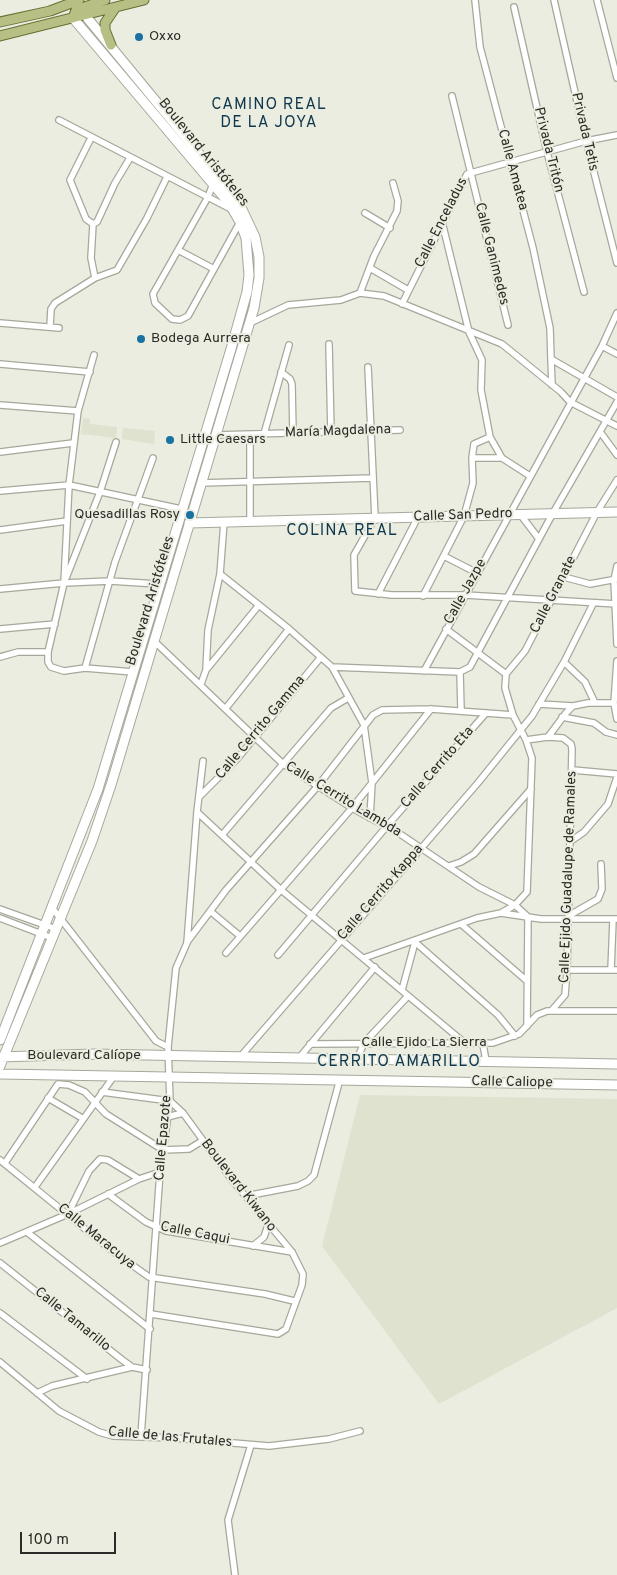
<!DOCTYPE html>
<meta charset="utf-8">
<style>
body{margin:0}
#map{position:relative;width:617px;height:1575px;overflow:hidden;background:#eaeddf;font-family:Overpass,sans-serif}
canvas{display:block}
.scale{position:absolute;left:20px;top:1532px;width:96px;height:22px;box-sizing:border-box;border:2px solid #2a2b26;border-top:0;padding-left:6px;font-size:15px;line-height:18px;white-space:nowrap;color:#2a2b26;-webkit-text-stroke:4px #eaeddf;paint-order:stroke}
</style>
<div id="map">
<canvas width="617" height="1575"></canvas>
<div class="scale">100 m</div>
</div>
<script>
const ctx = document.querySelector('canvas').getContext('2d');
ctx.lineJoin = 'round';
function fillPath(path, color) { ctx.fillStyle = color; ctx.fill(path, 'evenodd'); }
const poly = rows => new Path2D(rows.map(r => 'M' + r).join(''));
function trace(path, color, width, dash) { ctx.strokeStyle = color; ctx.lineWidth = width; ctx.lineCap = dash ? 'butt' : 'round'; ctx.setLineDash(dash || []); ctx.stroke(path); }
function drawText(font, color, halo, rows, align = 'center') {
  ctx.font = font + ' Overpass,sans-serif'; ctx.lineWidth = 4; ctx.setLineDash([]); ctx.textBaseline = 'middle'; ctx.strokeStyle = halo; ctx.fillStyle = color; for (const [text, x, y, turn = 0] of rows) {
    ctx.save(); ctx.translate(x, y); ctx.rotate((+turn || 0) * Math.PI / 180); ctx.textAlign = isNaN(turn) ? turn : align; if (halo) ctx.strokeText(text, 0, 0); ctx.fillText(text, 0, 0); ctx.restore();
  }
}
const built = poly([
 [83,418,90,419,90,424,117,427,116,438,81,434],
 [123,428,155,431,154,444,122,439],
 [360,1095,617,1099,617,1308,439,1404,322,1246]
]);
const street = poly([
 [475,0,480,47,533,248,550,328,551,359,617,397],
 [554,0,586,141,617,263],
 [597,0,617,78],
 [514,7,547,152,584,292],
 [452,96,508,325],
 [59,120,231,209],
 [91,138,70,180,86,219,93,224],
 [213,184,208,197,153,294,155,303,172,319,180,320,188,316,240,222],
 [365,213,390,228],
 [442,222,469,332,482,360,481,390,490,437,502,458],
 [178,250,214,269],
 [370,268,408,290],
 [95,278,91,258,93,224,97,222,115,183,130,158],
 [360,293,384,296,502,344,561,392,570,402,617,426],
 [402,304,467,174,586,141,617,135],
 [0,323,59,328],
 [250,323,288,305,341,300,360,293,374,256,397,211,398,201,393,183],
 [50,327,51,309,55,303,95,278,117,270,147,218,167,177],
 [329,344,331,433],
 [602,346,617,354],
 [94,355,78,411,69,485,64,583,48,652,48,662,51,667,64,671,85,668,133,672],
 [551,359,552,385],
 [0,364,90,372],
 [368,367,375,518,354,555,355,591,392,595,465,595,617,604],
 [281,372,290,379,292,384,293,434],
 [0,405,78,411],
 [601,433,617,455],
 [264,434,289,345],
 [215,435,400,430],
 [0,452,73,443],
 [472,458,502,458,530,476],
 [201,483,372,478],
 [0,491,69,485,181,509],
 [520,514,539,539],
 [250,522,250,435],
 [0,530,67,521],
 [444,556,477,573],
 [617,566,614,580,617,644],
 [220,574,289,629,332,667,364,725,372,783,370,818],
 [564,577,590,584,617,579],
 [66,578,100,492,116,442],
 [0,589,64,583,110,581,158,584],
 [378,594,418,517],
 [423,596,464,516,473,483,472,458,474,444,490,437],
 [0,629,55,624],
 [446,629,506,674],
 [153,640,283,764,352,808,400,834,479,887,515,905,528,917],
 [0,657,18,652,48,652],
 [617,661,614,703,617,719],
 [564,662,585,682,595,703],
 [332,667,460,672,470,667,553,513,617,402],
 [85,668,115,562,153,458],
 [206,670,259,605],
 [424,671,602,346,617,313],
 [460,672,461,710],
 [201,684,206,670,208,630,220,574,224,522],
 [539,704,573,706],
 [226,708,289,629],
 [562,717,594,723,606,732,617,735],
 [548,737,566,713,573,706,588,703,614,703],
 [526,740,548,737,563,738,571,744,572,749,567,970,565,995,552,1010],
 [573,770,617,774],
 [199,797,237,759,321,657],
 [197,812,280,889,466,1044],
 [222,835,331,708,348,698],
 [571,841,584,832,608,804,617,777],
 [449,866,461,862,474,854,531,789],
 [0,909,56,929],
 [53,909,156,1041,168,1047],
 [210,911,240,936],
 [501,913,541,919,617,919],
 [570,915,598,899,602,889,601,864],
 [0,918,52,938],
 [461,924,527,981],
 [187,942,226,890,317,787,373,715,382,710,431,709,513,715],
 [226,953,352,808,431,709],
 [278,955,387,826,486,713],
 [364,958,477,918,501,913,515,905,527,892,532,758,526,740,513,715,505,688,506,674,525,651,597,512,617,480],
 [567,970,617,970],
 [611,970,613,920],
 [402,990,415,942,498,1015,515,1036],
 [527,1026,528,917],
 [310,1044,493,1043,519,1034,537,1015,547,1011,617,1011],
 [483,1044,486,1061],
 [240,1057,477,784,532,716,564,662,593,604],
 [299,1058,375,967],
 [357,1059,364,1043,408,996],
 [102,1092,170,1101,183,1113,232,1180,292,1252,303,1274,302,1285,286,1329,278,1334,151,1314],
 [48,1098,82,1118],
 [167,1117,183,1113],
 [0,1160,111,1250,149,1277,265,1294,294,1301],
 [5,1163,58,1084,69,1085,85,1092,106,1114,163,1150,189,1149,202,1141],
 [35,1187,114,1076],
 [108,1194,146,1222,166,1231,292,1252],
 [246,1196,298,1186,308,1181,314,1175,340,1079],
 [68,1214,89,1171,100,1159,108,1160,139,1179],
 [27,1232,150,1329],
 [0,1243,68,1214,139,1179,160,1172],
 [253,1246,264,1237,268,1225],
 [0,1263,121,1359,132,1367,147,1370],
 [0,1313,87,1379],
 [0,1362,59,1411,99,1432,113,1436,174,1438,269,1446,329,1439,360,1431],
 [37,1393,52,1386,132,1367],
 [141,1436,160,1172,170,1101,168,1047,176,968,187,943,197,812,203,761],
 [235,1575,228,1520,251,1445]
]);
const secondary = poly([
 [189,523,617,512],
 [0,1040,98,789,231,349,247,292,249,275,246,238,240,222,229,203,73,18],
 [0,1057,93,1054,617,1064],
 [0,1066,92,841,111,785,254,308,259,278,259,257,255,237,238,201,84,14],
 [0,1074,617,1085]
]);
const primary = poly([
 [73,18,76,10,105,0],
 [0,22,50,11,79,0],
 [0,36,144,0],
 [111,45,105,30,105,23,115,8]
]);
const markers = [
 [139,37,5,"#1972a1"],
 [141,339,5,"#1972a1"],
 [170,440,5,"#1972a1"],
 [190,515,5,"#1972a1"]
];
const poiNames = [
 ["Oxxo",149,37],
 ["Bodega Aurrera",151,339],
 ["Little Caesars",180,440],
 ["Quesadillas Rosy",180,515,"right"]
];
const streetNames = [
 ["Privada Tetis",584,132,77],
 ["Privada Tritón",548,150,76],
 ["Boulevard Aristóteles",203,153,51],
 ["Calle Amatea",512,170,75],
 ["Calle Enceladus",442,223,-63],
 ["Calle Ganimedes",491,254,76],
 ["María Magdalena",338,432,-2],
 ["Calle San Pedro",463,516,-2],
 ["Calle Jazpe",466,592,-61],
 ["Calle Granate",554,595,-63],
 ["Boulevard Aristóteles",151,601,-73],
 ["Calle Cerrito Gamma",261,728,-50],
 ["Calle Cerrito Eta",438,768,-49],
 ["Calle Cerrito Lambda",343,800,31],
 ["Calle Ejido Guadalupe de Ramales",569,877,-88],
 ["Calle Cerrito Kappa",381,893,-49],
 ["Calle Ejido La Sierra",424,1043],
 ["Boulevard Calíope",84,1056],
 ["Calle Caliope",512,1083,1],
 ["Calle Epazote",164,1138,-85],
 ["Boulevard Kiwano",238,1186,52],
 ["Calle Caqui",195,1234,11],
 ["Calle Maracuya",96,1237,39],
 ["Calle Tamarillo",72,1320,39],
 ["Calle de las Frutales",170,1438,5]
];
const quarterNames = [
 ["CAMINO REAL",269,106],
 ["DE LA JOYA",269,124],
 ["COLINA REAL",342,532],
 ["CERRITO AMARILLO",399,1063]
];
fillPath(built, '#dee2ce');
trace(street, '#a5a89b', 8);
trace(secondary, '#a5a89b', 11);
trace(primary, '#66702f', 11);
trace(street, '#fff', 5.5);
trace(secondary, '#fff', 9);
trace(primary, '#b7bf85', 9);
for (const [x, y, r, color] of markers) { const dot = new Path2D(); dot.arc(x, y, r, 0, 2 * Math.PI); ctx.fillStyle = color; ctx.fill(dot); trace(dot, '#eaeddf', 2); }
drawText('14px', '#2a2b26', '#eaeddf', poiNames, 'left');
drawText('14px', '#2a2b26', '#eaeddf', streetNames);
ctx.letterSpacing = '1px';
drawText('16px', '#0f374e', '#eaeddf', quarterNames);
ctx.letterSpacing = '0px';
</script>
